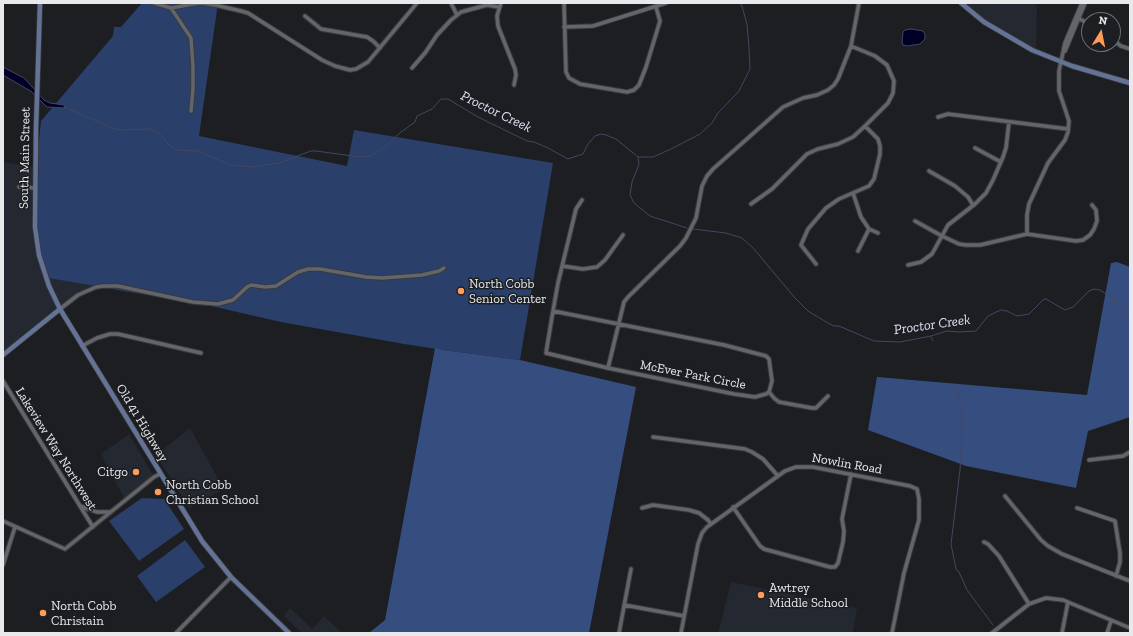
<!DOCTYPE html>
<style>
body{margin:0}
#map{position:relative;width:1133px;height:636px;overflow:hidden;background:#1c1e22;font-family:"Zilla Slab",serif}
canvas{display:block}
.frame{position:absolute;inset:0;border:4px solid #e7e9eb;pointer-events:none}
.north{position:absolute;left:1081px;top:12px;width:40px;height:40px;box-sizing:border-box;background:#1c1e22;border:1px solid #6d6f72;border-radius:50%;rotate:10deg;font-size:11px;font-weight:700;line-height:16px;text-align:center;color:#e7e9eb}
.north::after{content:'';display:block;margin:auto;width:14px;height:18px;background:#fe9c58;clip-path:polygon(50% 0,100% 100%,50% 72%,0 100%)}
</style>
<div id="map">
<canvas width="1133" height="636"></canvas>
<div class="frame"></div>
<div class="north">N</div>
</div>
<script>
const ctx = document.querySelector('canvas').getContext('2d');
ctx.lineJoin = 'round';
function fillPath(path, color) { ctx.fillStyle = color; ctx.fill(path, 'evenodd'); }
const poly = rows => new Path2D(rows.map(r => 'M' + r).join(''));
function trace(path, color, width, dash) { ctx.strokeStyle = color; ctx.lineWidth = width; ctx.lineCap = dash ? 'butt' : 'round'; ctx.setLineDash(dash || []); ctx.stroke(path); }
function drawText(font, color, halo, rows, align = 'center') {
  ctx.font = font + ' "Zilla Slab",serif'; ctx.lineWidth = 3; ctx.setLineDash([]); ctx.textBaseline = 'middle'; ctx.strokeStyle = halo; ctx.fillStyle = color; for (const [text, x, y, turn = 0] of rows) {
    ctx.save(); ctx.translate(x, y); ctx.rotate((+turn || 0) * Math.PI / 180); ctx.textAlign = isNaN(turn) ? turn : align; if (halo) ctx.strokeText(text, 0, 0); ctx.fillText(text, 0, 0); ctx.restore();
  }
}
const built = poly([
 [962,3,1034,3,1037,7,1036,56,998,32],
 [3,162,36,167,48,278,95,286,3,356],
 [190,428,224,489,189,508,156,455],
 [129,434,154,477,125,500,101,454],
 [731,582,857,608,853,633,718,633],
 [290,608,312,629,324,616,342,633,302,633,284,616]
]);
const green = poly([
 [142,3,218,3,199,136,347,166,354,130,553,163,520,360,443,350,404,344,281,322,211,306,48,278,36,247,35,178,41,121,113,36,114,27,121,27],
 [142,498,164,499,184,529,139,561,109,521],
 [185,540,205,567,156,602,137,576]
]);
const forest = poly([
 [1117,262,1130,267,1130,417,1088,431,1076,488,966,466,868,430,877,377,1087,395,1111,263],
 [435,348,443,350,520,360,636,387,589,633,369,633,385,620]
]);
const water = poly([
 [911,29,923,31,925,34,925,39,920,44,907,46,903,45,902,42,903,32,905,30,911,29],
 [3,67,24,78,44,100,50,103,64,105,65,108,47,107,32,92,3,75,3,67]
]);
const stream = poly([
 [64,107,115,129,121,130,148,129,159,133,169,145,176,150,199,151,230,165,252,167,279,163,311,151,316,151,360,157,371,156,385,147,401,132,415,122,417,116,432,109,441,99,448,99,478,117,527,141,534,142,548,148,568,159,583,154,588,144,595,136,601,134,606,135,616,139,638,157,639,164,632,182,630,195,634,203,650,216,687,228],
 [638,157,653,157,671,149,700,134,712,123,718,113,739,91,750,69,749,48,747,24,741,3],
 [693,229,726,233,742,238,754,249,795,298,808,311,828,323,834,326,839,326,874,341,900,342,931,336,947,331,958,332,976,331,988,316,994,313,1001,310,1007,311,1017,316,1029,314,1044,299,1046,299,1065,310,1073,307,1089,291,1094,289,1100,290,1111,297,1130,316],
 [931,337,933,341],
 [956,387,962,412,962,433,960,470,951,544,956,569,959,572,967,590,993,625]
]);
const street = poly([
 [154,3,171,8,193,4,202,3,215,5,241,11,248,13,322,60,335,66,350,70,356,69,368,62,417,3],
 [451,3,457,15],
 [501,3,497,16,498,26,515,69,516,75,514,85],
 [564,3,566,72,569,78,580,84,627,92,634,90,639,85,646,67,660,21,656,7],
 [171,8,191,38,193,67,193,89,191,111],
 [305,16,321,29,367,37,373,41,380,48],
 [1078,18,1089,24],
 [564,27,593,26,666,3],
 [1113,40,1121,46,1130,49],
 [1065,51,1085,3],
 [412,68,425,53,437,35,451,20,461,12,487,5,499,7],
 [938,117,948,114,1068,129],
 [975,148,1001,162],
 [929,171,955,186,968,197,973,205],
 [19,187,35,188],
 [853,193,861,217,869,229,878,233],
 [751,204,772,189,807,154,818,149,838,144,853,137,865,126,888,103,893,93,894,81,887,65,875,56,851,46],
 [915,221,942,236,959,244,966,245,980,245,1027,234,1076,241,1083,240,1090,235,1094,229,1097,221,1096,210,1092,205],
 [1027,234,1027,215,1029,204,1048,163,1065,140,1068,132,1069,121,1059,91,1059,71,1065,43,1082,3],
 [858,251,869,229],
 [816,264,801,245,808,229,826,208,839,199,869,186,874,179,880,154,880,146,878,139,865,126],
 [908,265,921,262,932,254,948,225,975,204,986,193,993,180,1003,157,1006,148,1009,122],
 [562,266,583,269,597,267,605,260,623,235],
 [60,309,78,295,96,287,103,286,118,286,193,302,218,304,233,300,247,287,251,285,265,287,276,286,298,272,308,269,320,269,366,277,382,278,422,275,439,271,444,268],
 [553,311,724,345,766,356,769,359,772,381,769,392,766,394,755,397,734,394,608,368,546,353,553,311,558,283,576,209,582,200],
 [82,346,97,338,110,334,118,334,201,353],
 [608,368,624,302,628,297,680,246,686,238,696,218,702,186,707,176,713,169,783,107,803,98,817,95,828,90,834,85,838,79,851,46,859,3],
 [3,381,93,527],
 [769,392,774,398,779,402,812,408,816,408,828,396],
 [653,437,745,449,752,452,763,459,778,476],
 [1089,460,1123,456,1130,452],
 [1005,496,1041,540,1048,546,1062,554,1130,581],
 [80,506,97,512,110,512],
 [733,507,760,546,764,549,830,567,835,567,838,563,843,542,844,531,842,519,851,474],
 [642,508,653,505,689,510,699,513,708,520,711,524],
 [1077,508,1115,521,1120,553,1120,562,1116,576],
 [3,521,65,549,154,477,160,474],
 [984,542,988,544,999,556,1029,604],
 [3,565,15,527],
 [624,605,684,616],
 [176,633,231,577],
 [619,633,631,569],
 [681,633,698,544,702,533,707,527,785,471,796,467,813,467,910,486,917,489,919,499,919,520,904,573,892,633],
 [992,633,1029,604,1046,598,1063,600,1130,628],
 [1062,633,1068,602],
 [1107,633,1111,621]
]);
const secondary = poly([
 [40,3,36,129,35,227,39,255,49,286,60,309,202,541,231,577,289,633],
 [961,3,984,22,1032,50,1072,66,1130,83],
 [3,355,60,309]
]);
const markers = [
 [461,291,4,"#fe9c58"],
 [136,472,4,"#fe9c58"],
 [158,492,4,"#fe9c58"],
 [761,595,4,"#fe9c58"],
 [43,613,4,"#fe9c58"]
];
const streetNames = [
 ["South Main Street",25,158,-89],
 ["McEver Park Circle",693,375,11],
 ["Old 41 Highway",142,423,59],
 ["Lakeview Way Northwest",56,449,58],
 ["Nowlin Road",847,464,10]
];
const poiNames = [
 ["North Cobb",469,284],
 ["Senior Center",469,299],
 ["Citgo",128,472,"right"],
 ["North Cobb",166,485],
 ["Christian School",166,500],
 ["Awtrey",769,588],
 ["Middle School",769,603],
 ["North Cobb",51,606],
 ["Christain",51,621]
];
const waterNames = [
 ["Proctor Creek",496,112,26],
 ["Proctor Creek",932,325,-8]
];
fillPath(built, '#242831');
fillPath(green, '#2a3f69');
fillPath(forest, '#364e7f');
fillPath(water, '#000026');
trace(water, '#454661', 1);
trace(stream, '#454661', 1);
trace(street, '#383a3c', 5.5);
trace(secondary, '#383a3c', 6);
trace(street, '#63656a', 3.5);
trace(secondary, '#637295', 4.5);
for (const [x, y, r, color] of markers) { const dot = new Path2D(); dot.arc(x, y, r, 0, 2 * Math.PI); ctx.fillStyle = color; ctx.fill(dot); trace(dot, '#1c1e22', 1.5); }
drawText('13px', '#e7e9eb', '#1c1e22', streetNames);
drawText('13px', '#e7e9eb', '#1c1e22', poiNames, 'left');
drawText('italic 14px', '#d9e1f1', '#1c1e22', waterNames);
</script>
